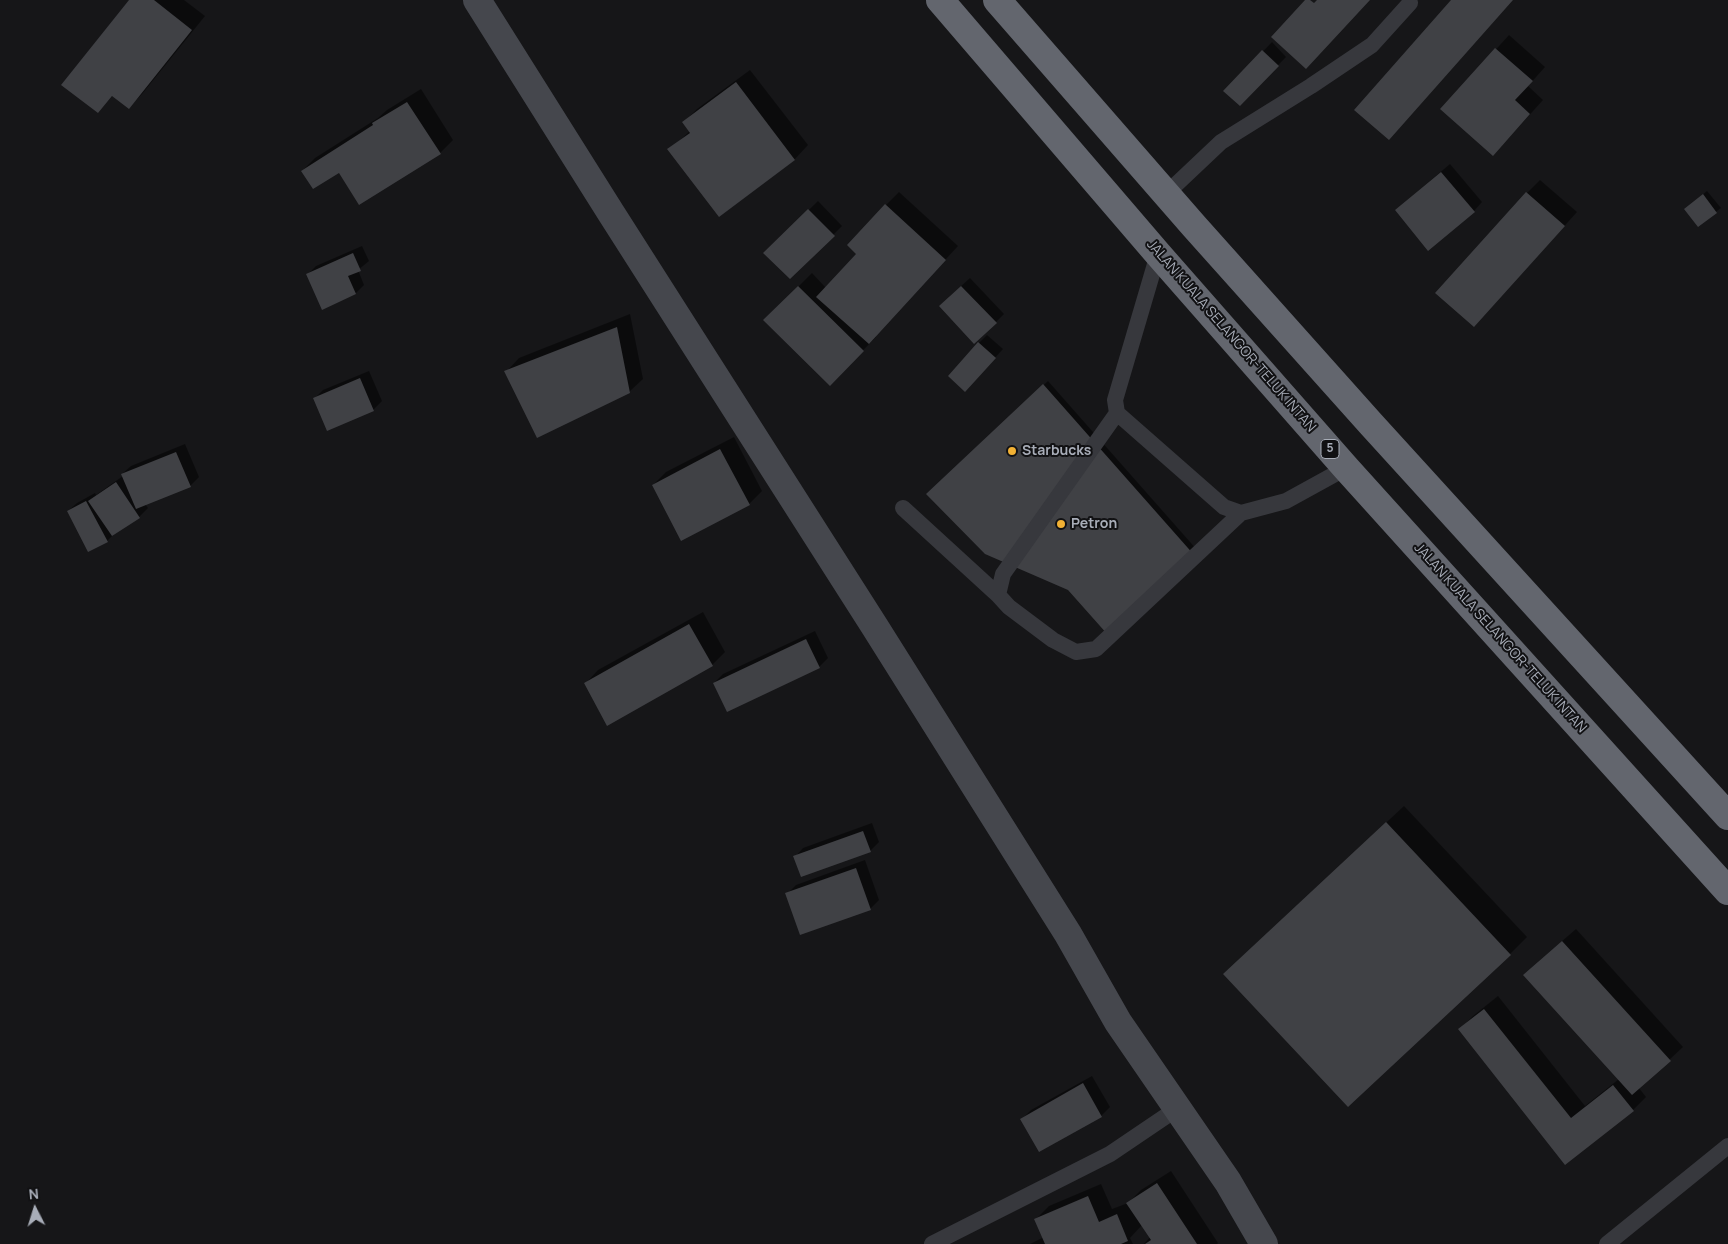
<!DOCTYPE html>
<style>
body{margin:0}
#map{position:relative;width:1728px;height:1244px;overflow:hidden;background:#161618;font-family:Manrope,sans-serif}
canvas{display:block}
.north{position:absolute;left:10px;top:1184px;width:50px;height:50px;-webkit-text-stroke:4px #111113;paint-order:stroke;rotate:355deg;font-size:14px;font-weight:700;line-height:20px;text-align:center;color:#a8adb8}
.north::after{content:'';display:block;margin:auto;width:18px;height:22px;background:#a8adb8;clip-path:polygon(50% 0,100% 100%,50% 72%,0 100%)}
</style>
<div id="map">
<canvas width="1728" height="1244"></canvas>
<div class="north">N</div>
</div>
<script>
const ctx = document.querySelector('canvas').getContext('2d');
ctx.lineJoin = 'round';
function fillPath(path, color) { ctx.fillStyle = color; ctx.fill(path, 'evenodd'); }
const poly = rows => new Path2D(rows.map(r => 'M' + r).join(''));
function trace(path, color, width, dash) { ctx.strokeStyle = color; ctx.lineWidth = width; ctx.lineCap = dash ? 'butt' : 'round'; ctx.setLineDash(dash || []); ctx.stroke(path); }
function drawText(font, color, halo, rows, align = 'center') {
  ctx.font = font + ' Manrope,sans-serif'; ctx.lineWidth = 4; ctx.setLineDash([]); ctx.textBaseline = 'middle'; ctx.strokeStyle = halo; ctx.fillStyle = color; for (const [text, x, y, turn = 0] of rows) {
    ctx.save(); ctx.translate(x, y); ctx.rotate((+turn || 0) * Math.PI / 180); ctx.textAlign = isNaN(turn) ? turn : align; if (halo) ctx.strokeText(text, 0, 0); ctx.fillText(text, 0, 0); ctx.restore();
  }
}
const shadow = poly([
 [131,0,184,0,205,16,142,94,129,107,113,95,98,112],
 [1509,35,1545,67,1528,86,1543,100,1506,141,1442,109],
 [1272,42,1286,57,1240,104,1225,91],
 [750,70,808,145,795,159,719,215,669,150,690,131,684,122,697,109],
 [421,89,453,140,440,153,339,171,302,171,315,158,378,118,387,110],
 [1450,164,1482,202,1474,211,1405,202],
 [1540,180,1577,212,1487,312,1527,193],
 [1707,191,1721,208,1698,225,1690,205],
 [899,192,958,246,875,336,876,337,830,384,765,320,812,273,826,288,858,254,886,205],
 [818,201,842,226,790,278,765,253],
 [362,246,369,261,358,270,364,285,356,293,307,275,316,266],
 [970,278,1004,314,996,322,949,297],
 [630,314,643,379,629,392,506,372,519,358],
 [987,335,1003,349,974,381,979,343],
 [369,371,382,401,373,410,315,398,323,390],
 [1048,381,1198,551,1069,589,928,494],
 [734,437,762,491,749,504,653,485,666,472],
 [185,444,199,477,190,486,145,504,148,508,139,517,116,532,107,541,68,511,77,503,95,493,96,495,123,476,122,474,131,466],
 [703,612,725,652,712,665,585,684,598,670],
 [815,631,828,658,819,667,714,683,723,674],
 [1404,806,1527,937,1510,954,1242,957],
 [872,823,879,842,870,851,795,857,803,848],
 [865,860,879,900,870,909,787,894,796,885],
 [1576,929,1683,1047,1639,1088,1646,1097,1633,1110,1565,1163,1460,1029,1473,1016,1498,996,1585,1106,1619,1079,1538,962],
 [1092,1076,1110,1107,1101,1116,1022,1119,1031,1110],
 [1171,1171,1218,1243,1217,1244,1144,1244,1150,1237,1142,1225,1130,1238,1133,1244,1030,1244,1044,1237,1036,1219,1049,1206,1101,1184,1112,1209,1128,1203,1141,1190]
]);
const building = poly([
 [129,0,154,0,192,30,129,109,112,96,98,113,61,85],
 [1305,0,1310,0,1314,3,1317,0,1370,0,1306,69,1271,37],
 [1451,0,1513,0,1389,140,1354,110],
 [1495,48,1533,81,1515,100,1530,114,1493,156,1440,109],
 [1262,50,1279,66,1240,106,1223,91],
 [736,82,795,160,719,217,667,149,690,133,682,122],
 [407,102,441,154,359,205,339,173,313,189,301,171,373,125,372,123],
 [1441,172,1475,212,1428,251,1395,210],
 [1526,192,1565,226,1474,327,1435,293],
 [1703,194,1717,213,1698,227,1684,209],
 [885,204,946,260,869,344,816,297,856,254,847,245],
 [808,209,835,236,790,279,763,253],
 [353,253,361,271,348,276,356,294,322,310,306,274],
 [798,286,864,351,830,386,763,320],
 [961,286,997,323,974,344,939,306],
 [617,327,630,393,537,438,504,371],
 [978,342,996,358,965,392,948,376],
 [360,378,374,411,327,431,313,398],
 [1043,384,1195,556,1108,635,1068,590,985,554,926,494],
 [720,449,750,505,681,541,652,485],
 [176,452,191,487,136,509,121,474],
 [116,482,140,518,112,536,88,501],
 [86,501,108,542,88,552,67,511],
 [689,624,713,666,607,726,584,683],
 [806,639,820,668,727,712,713,683],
 [1386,822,1511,955,1348,1107,1223,974],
 [863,831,871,852,801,877,793,856],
 [856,868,871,910,800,935,785,893],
 [1562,941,1671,1061,1632,1095,1523,975],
 [1484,1009,1571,1118,1613,1085,1634,1111,1565,1165,1458,1029],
 [1083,1083,1102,1117,1039,1152,1020,1119],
 [1157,1183,1197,1244,1145,1244,1151,1240,1126,1203],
 [1088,1196,1099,1222,1117,1214,1128,1241,1121,1244,1045,1244,1034,1219]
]);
const lane = poly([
 [1166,194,1221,142,1311,86,1372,45,1410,3],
 [1158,254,1115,400,1117,413,1224,507,1241,513,1286,501,1346,468],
 [1117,413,1003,574,998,595,1009,607,1053,640,1076,652,1096,649,1241,513],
 [903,508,998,595],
 [932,1244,1110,1154,1178,1108],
 [1607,1244,1728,1146]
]);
const secondary = poly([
 [477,0,611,213,875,627,1068,934,1118,1022,1228,1182,1264,1244]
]);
const highway = poly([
 [940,0,1158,254,1346,468,1728,891],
 [997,0,1194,226,1371,424,1728,816]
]);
const markers = [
 [1012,451,5,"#f2b134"],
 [1061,524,5,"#f2b134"]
];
const shields = [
 [1330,449,18]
];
const shieldNames = [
 ["5",1330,449]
];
const streetNames = [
 ["JALAN KUALA SELANGOR-TELUK INTAN",1231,336,49],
 ["JALAN KUALA SELANGOR-TELUK INTAN",1500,638,48]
];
const poiNames = [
 ["Starbucks",1022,451],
 ["Petron",1071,524]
];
fillPath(shadow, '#0007');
fillPath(building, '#404145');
trace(lane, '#37383d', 16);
trace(secondary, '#45474d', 28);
trace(highway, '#63666e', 28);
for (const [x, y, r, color] of markers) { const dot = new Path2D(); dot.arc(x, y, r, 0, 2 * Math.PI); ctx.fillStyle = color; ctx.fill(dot); trace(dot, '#111113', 2); }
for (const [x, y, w] of shields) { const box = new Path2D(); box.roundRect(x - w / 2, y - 9.5, w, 19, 4); ctx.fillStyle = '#111113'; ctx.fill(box); trace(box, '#a8adb8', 1); }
drawText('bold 12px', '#a8adb8', null, shieldNames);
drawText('14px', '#a8adb8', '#111113', streetNames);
drawText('bold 14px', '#a8adb8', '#111113', poiNames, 'left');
</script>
